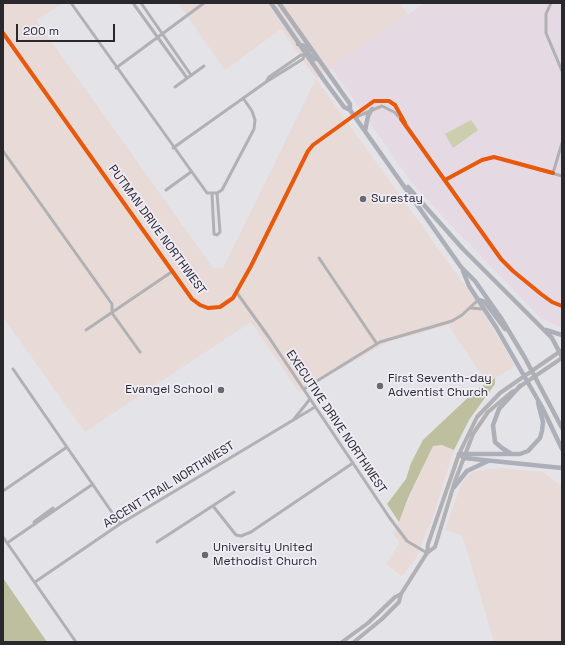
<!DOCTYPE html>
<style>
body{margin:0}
#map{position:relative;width:565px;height:645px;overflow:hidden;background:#e4e3e8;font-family:"Space Grotesk",sans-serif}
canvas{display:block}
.frame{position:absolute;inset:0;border:4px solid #29282c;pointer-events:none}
.scale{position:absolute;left:16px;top:24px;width:99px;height:18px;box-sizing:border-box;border:2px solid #29282c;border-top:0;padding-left:5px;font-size:12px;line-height:14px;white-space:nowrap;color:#29282c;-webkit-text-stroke:3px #f0edf8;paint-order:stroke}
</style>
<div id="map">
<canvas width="565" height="645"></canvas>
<div class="frame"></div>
<div class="scale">200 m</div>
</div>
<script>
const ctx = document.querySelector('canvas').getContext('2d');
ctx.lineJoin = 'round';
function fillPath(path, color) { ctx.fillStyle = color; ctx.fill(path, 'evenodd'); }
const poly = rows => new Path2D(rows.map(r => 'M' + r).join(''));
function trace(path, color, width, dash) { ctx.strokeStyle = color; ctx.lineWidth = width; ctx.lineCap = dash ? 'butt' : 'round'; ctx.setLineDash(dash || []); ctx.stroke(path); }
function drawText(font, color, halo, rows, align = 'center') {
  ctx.font = font + ' "Space Grotesk",sans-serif'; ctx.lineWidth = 3.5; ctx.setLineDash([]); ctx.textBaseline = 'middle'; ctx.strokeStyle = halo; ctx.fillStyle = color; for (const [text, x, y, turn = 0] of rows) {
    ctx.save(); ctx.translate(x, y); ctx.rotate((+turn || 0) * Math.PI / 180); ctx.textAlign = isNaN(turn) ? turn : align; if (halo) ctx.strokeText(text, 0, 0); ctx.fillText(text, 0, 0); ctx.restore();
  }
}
const commercial = poly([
 [3,3,63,3,36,20,213,268,223,268,316,79,281,29,225,70,178,3,400,3,408,15,316,79,481,308,515,366,487,383,448,325,388,342,299,392,251,322,85,432,3,317],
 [442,445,454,450,433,516,416,558,402,576,386,564,400,542,393,534,433,446],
 [499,468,543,472,562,487,562,642,494,642,464,541,461,535,445,530,462,482,472,472]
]);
const education = poly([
 [425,3,562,3,562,328,541,318,442,216,409,179,331,67]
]);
const green = poly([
 [471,120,478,130,453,148,445,134]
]);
const forest = poly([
 [495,378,495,384,469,420,454,450,442,445,433,446,408,498,399,522,387,504,406,479,411,463,423,440,476,390],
 [3,578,47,642,3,642]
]);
const minor = poly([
 [71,3,207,193,217,193,222,190,254,129,255,120,252,111,243,98],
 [133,3,187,78],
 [141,3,191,75],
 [551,3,546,14,546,33,562,71],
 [3,33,192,299,200,305,208,308,220,307,233,298,251,266,308,151,313,145,374,101,389,101,395,105,405,123],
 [116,68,204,3],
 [266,82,269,77,301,55,304,55],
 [175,87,204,66],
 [356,117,382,106,394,112,405,123,501,259,513,271,541,294,552,302,562,306],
 [173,148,266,82,303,59,304,55],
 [3,151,112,304,112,313,140,352],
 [553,173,562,143],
 [445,180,482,160,494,157,562,176],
 [166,190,191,172],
 [212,194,214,234,217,235,220,232,217,193],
 [319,258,377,344],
 [237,293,268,336,389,517,407,541,427,553],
 [471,308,483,309],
 [86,330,173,271],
 [13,369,120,524],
 [304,389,380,342,452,321,462,315,478,300],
 [294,419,310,399],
 [3,491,67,447],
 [213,506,236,535,241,536,251,532,353,463],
 [34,522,53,508],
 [3,537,76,642],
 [157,542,234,492],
 [7,543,93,484],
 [35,582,120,524,315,407]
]);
const secondary = poly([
 [519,387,562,358],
 [427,553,428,544,459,454,477,417,500,393,562,350],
 [342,642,368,623,395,597,401,594],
 [354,642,382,619,399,602,401,594,427,553,435,547,455,481,473,434,488,412,513,391]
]);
const trunk = poly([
 [271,3,324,80,344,107,350,110,461,267,475,281,501,318,525,358,562,428],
 [279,3,350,104,350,110],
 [298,44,304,46,307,49,311,49],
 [305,54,308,53,313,59,318,59],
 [365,131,368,116,372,109],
 [408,187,463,249,552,338,562,357],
 [463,271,469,286,496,327,542,407,562,449],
 [479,300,485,302,505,329],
 [546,330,562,335],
 [510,453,502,448,495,442,493,425,499,409,520,386],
 [459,454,520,454,528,451,540,438,542,431,543,422,538,403],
 [459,454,464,458,562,468],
 [454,487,467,471,488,461]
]);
const cycleway = poly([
 [3,33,192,299,200,305,208,308,220,307,233,298,251,266,308,151,313,145,374,101,389,101,395,105,405,123],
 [401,119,501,259,513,271,541,294,552,302,562,306],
 [445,180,482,160,494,157,553,173]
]);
const markers = [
 [363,199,4,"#6a696e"],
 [380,386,4,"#6a696e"],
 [221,390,4,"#6a696e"],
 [205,555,4,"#6a696e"]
];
const poiNames = [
 ["Surestay",371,199],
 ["First Seventh-day",388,379],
 ["Adventist Church",388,393],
 ["Evangel School",213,390,"right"],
 ["University United",213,548],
 ["Methodist Church",213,562]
];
const streetNames = [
 ["PUTMAN DRIVE NORTHWEST",157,230,54],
 ["EXECUTIVE DRIVE NORTHWEST",336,422,56],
 ["ASCENT TRAIL NORTHWEST",169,485,-32]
];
fillPath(commercial, '#e8dad7');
fillPath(education, '#e5d9e3');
fillPath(green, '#cccead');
fillPath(forest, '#bebf9e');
trace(minor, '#b1b1b4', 3);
trace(secondary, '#b1b1b4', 4);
trace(trunk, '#adafb8', 4.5);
trace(cycleway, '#e8590c', 4);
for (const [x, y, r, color] of markers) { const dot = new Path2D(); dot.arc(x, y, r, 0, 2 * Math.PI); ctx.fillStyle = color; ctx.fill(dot); trace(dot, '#f0edf8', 1.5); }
drawText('12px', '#29282c', '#f0edf8', poiNames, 'left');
drawText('12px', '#29282c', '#f0edf8', streetNames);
</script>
